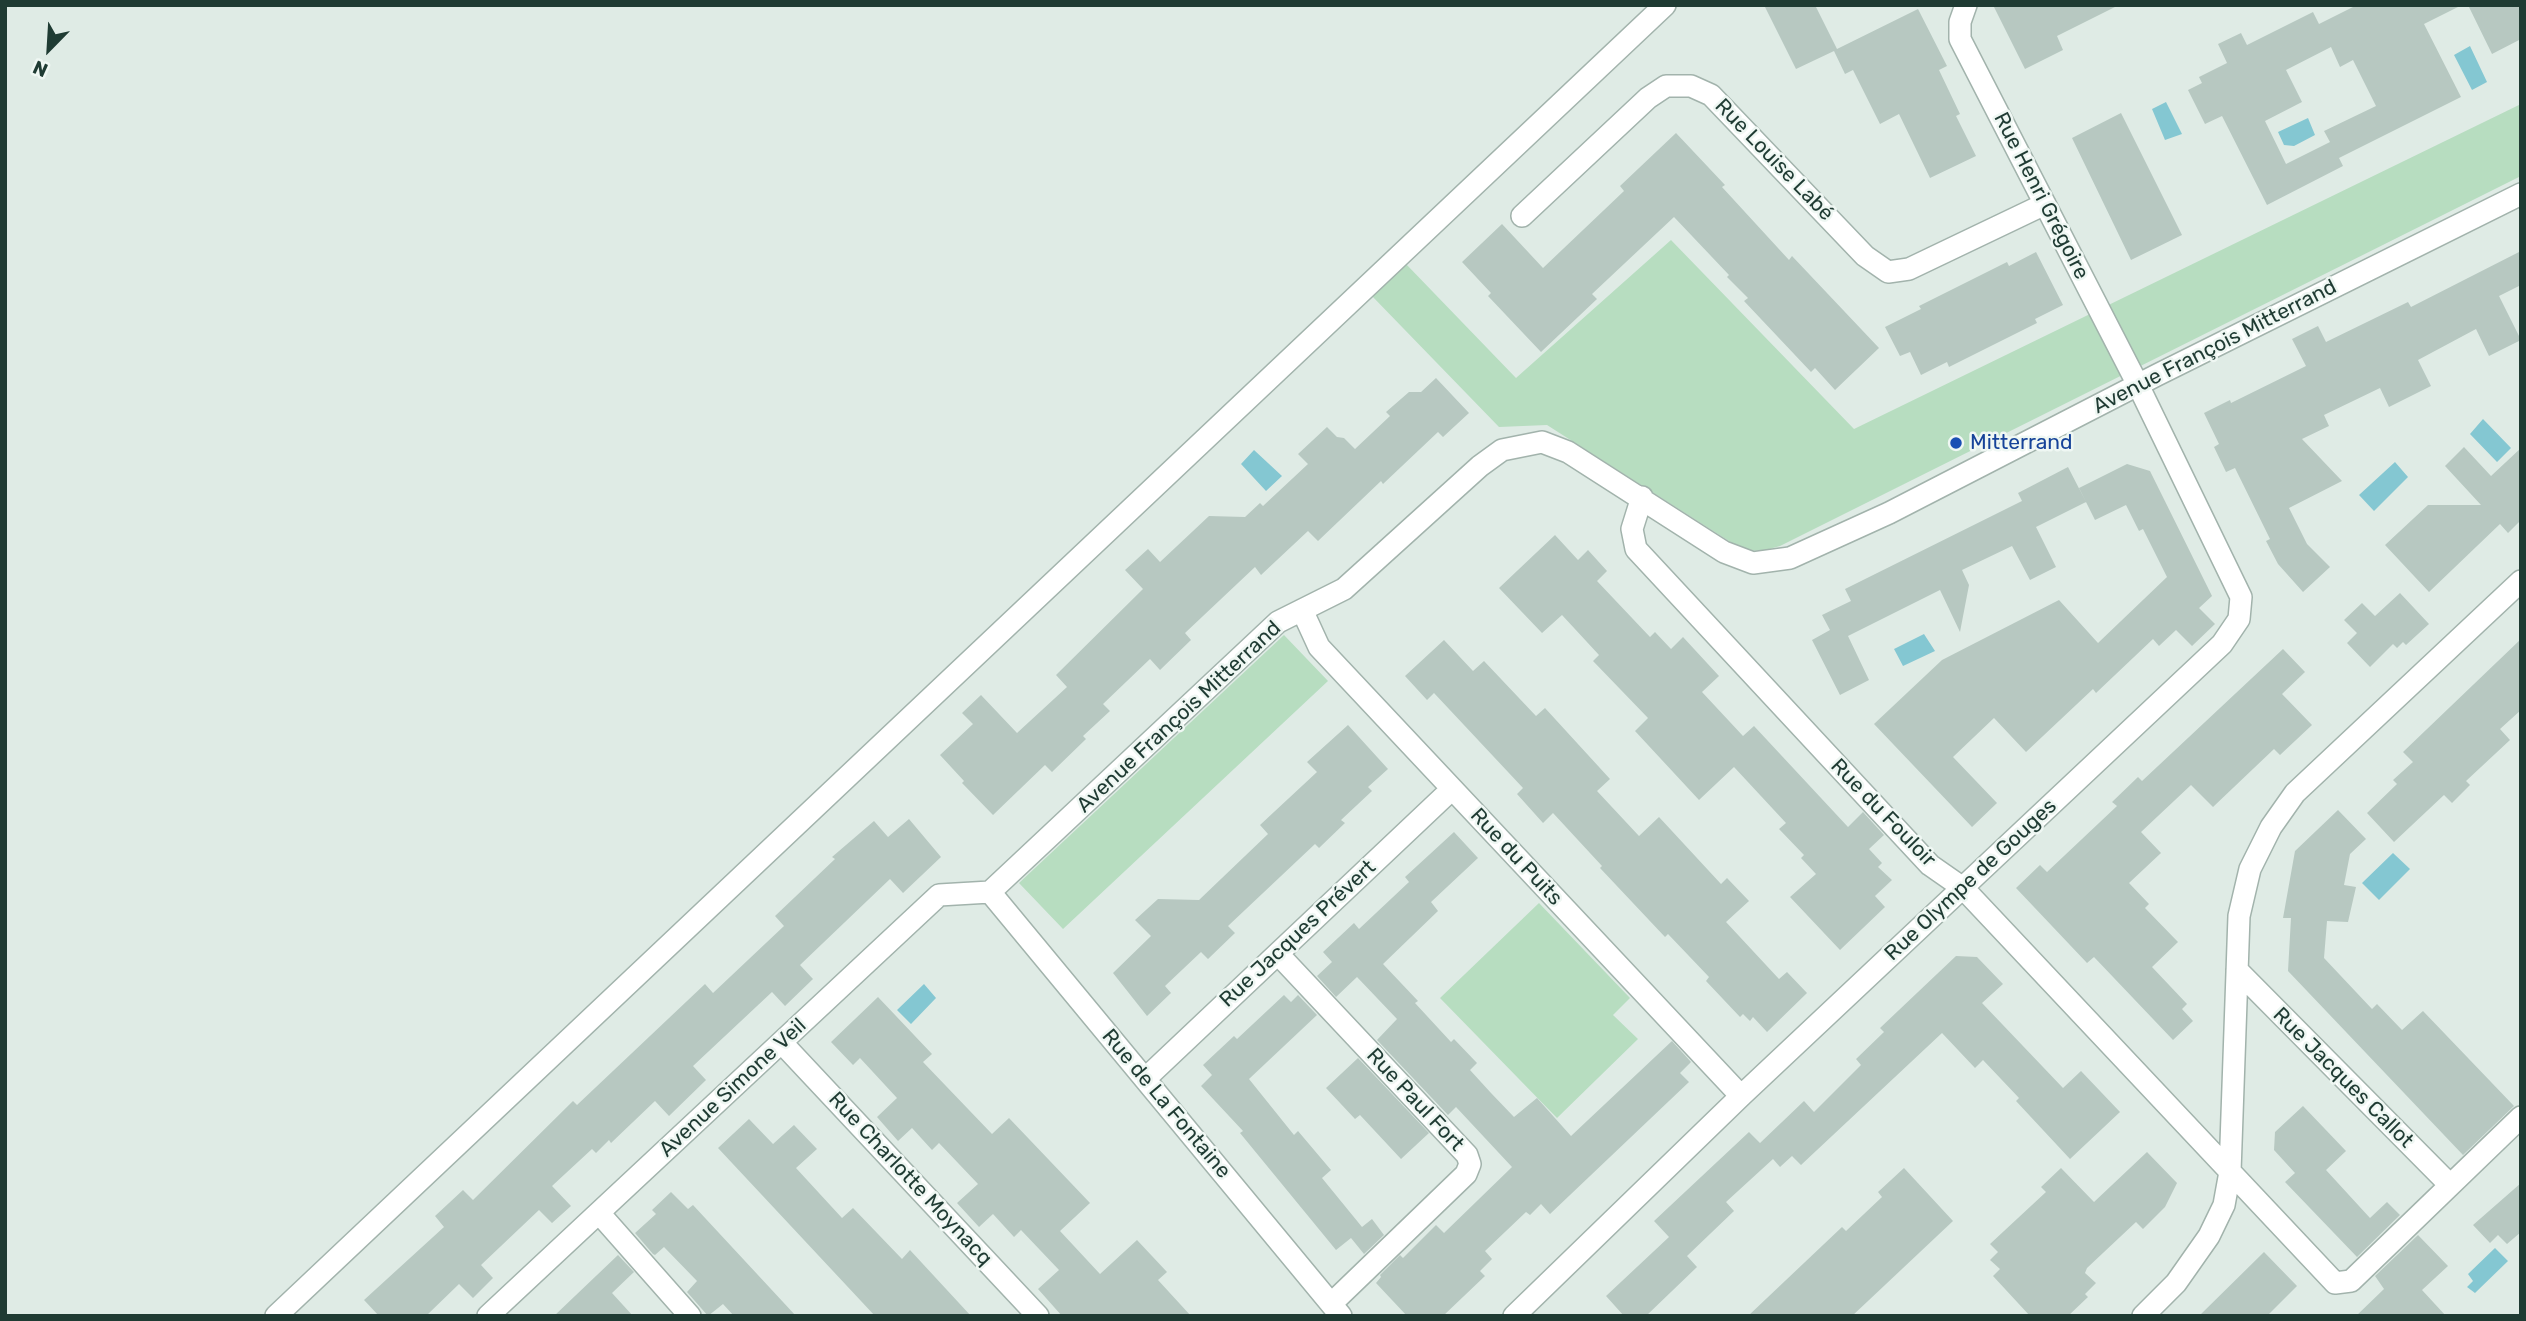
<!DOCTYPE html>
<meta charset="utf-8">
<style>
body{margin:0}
#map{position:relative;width:2526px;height:1321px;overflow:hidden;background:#dfebe5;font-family:Rubik,sans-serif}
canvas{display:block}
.frame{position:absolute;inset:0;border:7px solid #1f3b33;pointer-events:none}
.north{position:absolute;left:14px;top:14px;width:70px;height:70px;-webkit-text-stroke:5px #eff7f3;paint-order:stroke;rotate:204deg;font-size:19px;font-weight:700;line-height:28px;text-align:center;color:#1f3b33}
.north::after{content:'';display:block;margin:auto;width:24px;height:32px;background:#1f3b33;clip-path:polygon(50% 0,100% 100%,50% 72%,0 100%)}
</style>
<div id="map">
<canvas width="2526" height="1321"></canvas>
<div class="frame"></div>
<div class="north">N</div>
</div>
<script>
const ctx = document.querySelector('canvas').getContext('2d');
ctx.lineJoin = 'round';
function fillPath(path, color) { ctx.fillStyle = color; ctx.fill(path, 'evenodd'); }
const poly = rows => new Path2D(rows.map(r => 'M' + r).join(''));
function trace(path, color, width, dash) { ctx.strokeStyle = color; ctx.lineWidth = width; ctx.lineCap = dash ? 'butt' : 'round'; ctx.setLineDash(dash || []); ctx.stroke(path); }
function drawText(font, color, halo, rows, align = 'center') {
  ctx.font = font + ' Rubik,sans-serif'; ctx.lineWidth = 5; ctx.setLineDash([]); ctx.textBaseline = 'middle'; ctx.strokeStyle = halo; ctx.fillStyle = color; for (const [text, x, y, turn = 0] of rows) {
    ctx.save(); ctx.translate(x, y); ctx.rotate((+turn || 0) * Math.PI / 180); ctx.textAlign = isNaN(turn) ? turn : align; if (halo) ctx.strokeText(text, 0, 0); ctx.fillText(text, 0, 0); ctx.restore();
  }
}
const green = poly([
 [2521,104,2521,176,1780,546,1762,551,1743,550,1547,425,1499,427,1371,295,1406,264,1516,378,1671,240,1854,429],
 [1284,635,1328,681,1063,929,1019,883],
 [1539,903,1630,998,1613,1015,1638,1039,1557,1118,1440,998]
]);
const water = poly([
 [2470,46,2487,82,2472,90,2454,55],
 [2166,102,2182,134,2165,140,2152,109],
 [2308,118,2315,135,2294,146,2284,145,2278,132],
 [2483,419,2511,448,2497,462,2470,434],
 [1254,450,1282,476,1266,491,1241,464],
 [2395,462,2408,477,2374,511,2359,495],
 [1924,634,1935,651,1903,666,1894,649],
 [2393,853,2410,869,2379,900,2362,883],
 [924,984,936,998,911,1024,897,1010],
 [2495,1248,2508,1261,2475,1293,2467,1287,2473,1281,2468,1274]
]);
const building = poly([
 [1764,5,1815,5,1837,49,1918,9,1947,66,1939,70,1960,114,1956,116,1976,156,1930,178,1899,114,1880,124,1853,70,1845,74,1834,51,1796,69],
 [1993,5,2119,5,2057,36,2063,50,2025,69],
 [2357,5,2462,5,2424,24,2461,97,2339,158,2343,166,2267,205,2222,116,2205,124,2188,90,2202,83,2199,77,2227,63,2218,44,2241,33,2247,45,2313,12,2319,24],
 [2331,47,2340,67,2353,60,2376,106,2324,131,2330,142,2286,164,2265,121,2302,102,2286,70],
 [2468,5,2521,5,2521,39,2492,54],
 [2121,113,2182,235,2131,260,2072,138],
 [1676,133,1725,185,1722,187,1789,260,1792,256,1879,348,1835,390,1815,368,1811,372,1744,301,1748,298,1727,277,1729,275,1674,217,1592,294,1597,299,1541,352,1488,296,1491,293,1462,262,1502,224,1543,268,1624,191,1620,186],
 [2521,251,2521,285,2499,296,2521,340,2489,356,2476,329,2418,360,2431,386,2389,407,2380,388,2324,415,2329,426,2302,439,2342,481,2289,508,2307,544,2330,567,2303,592,2278,564,2266,541,2270,539,2235,468,2226,472,2214,447,2219,444,2204,413,2230,400,2231,403,2306,366,2292,339,2318,326,2326,342,2408,302,2411,307],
 [2036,252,2063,305,2035,319,2037,323,1949,367,1947,362,1921,375,1910,352,1900,356,1885,327,1921,309,1919,306,2007,262,2009,266],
 [1436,378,1469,413,1443,437,1438,432,1383,484,1381,481,1318,541,1308,531,1261,575,1255,567,1185,633,1191,640,1160,670,1150,659,1103,704,1110,711,1083,736,1086,739,1052,772,1045,765,993,815,962,783,964,781,940,755,973,724,962,713,981,695,1017,733,1067,687,1056,675,1143,589,1125,570,1148,549,1160,562,1209,516,1245,517,1260,503,1263,506,1308,464,1298,454,1327,427,1337,437,1344,438,1355,449,1390,416,1386,412,1409,392,1421,392],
 [2464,447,2491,476,2521,448,2521,520,2508,533,2500,524,2429,592,2385,545,2428,505,2481,505,2445,466],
 [2127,464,2150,471,2212,596,2199,608,2215,624,2192,646,2176,630,2159,646,2153,639,2096,693,2093,689,2026,752,1994,718,1953,757,1997,803,1972,827,1874,724,1942,660,2059,600,2098,643,2167,577,2143,529,2139,531,2126,505,2095,520,2079,488],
 [2068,467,2086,502,2036,527,2056,567,2030,580,2012,546,1962,570,1969,585,1960,632,1940,590,1848,636,1869,680,1840,695,1812,640,1830,630,1822,615,1851,601,1845,589,2022,501,2018,493],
 [1555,535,1578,560,1588,550,1607,571,1597,581,1650,637,1655,632,1671,649,1683,637,1719,676,1702,692,1743,736,1754,726,1848,827,1863,812,1884,835,1869,849,1882,863,1878,867,1892,880,1875,896,1885,907,1840,950,1790,897,1816,874,1801,858,1804,855,1779,829,1786,823,1734,767,1699,800,1635,731,1648,718,1593,661,1599,655,1562,615,1542,633,1499,588],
 [2400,593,2429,624,2406,645,2403,642,2397,648,2393,644,2370,667,2347,643,2357,633,2344,620,2362,603,2375,616],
 [2521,639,2521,710,2500,729,2510,740,2466,781,2470,785,2452,803,2444,795,2394,842,2367,813,2397,784,2393,780,2413,762,2403,752],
 [1444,640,1473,671,1484,661,1536,716,1545,708,1610,779,1597,791,1639,836,1659,817,1721,884,1727,878,1749,901,1726,922,1779,979,1787,972,1807,993,1767,1032,1753,1017,1750,1021,1743,1014,1740,1017,1706,981,1709,977,1668,934,1665,937,1600,868,1602,866,1553,813,1543,823,1517,794,1523,788,1434,693,1427,700,1405,676],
 [2283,649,2305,672,2282,694,2312,725,2280,755,2274,749,2213,807,2191,785,2141,832,2161,853,2129,883,2149,904,2145,908,2178,942,2152,967,2187,1004,2182,1009,2193,1021,2173,1040,2094,957,2087,963,2016,888,2040,865,2047,872,2117,806,2112,802,2138,777,2142,781],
 [1348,725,1388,769,1368,787,1372,791,1341,820,1345,823,1319,848,1315,844,1228,926,1235,933,1208,959,1201,952,1165,986,1171,993,1147,1016,1113,973,1151,936,1135,920,1158,899,1199,900,1268,834,1260,825,1317,772,1307,762],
 [2338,810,2366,839,2350,854,2344,885,2356,887,2348,922,2327,921,2324,958,2372,1009,2377,1004,2402,1030,2423,1011,2514,1106,2463,1155,2288,971,2291,918,2283,918,2295,851],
 [909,819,941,857,903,893,890,879,800,965,813,979,785,1006,772,992,693,1066,706,1080,669,1116,655,1101,611,1143,609,1140,596,1153,592,1149,552,1186,571,1206,552,1223,539,1210,481,1265,493,1278,473,1298,459,1284,426,1316,379,1316,364,1300,444,1227,435,1216,463,1190,473,1200,573,1101,577,1105,705,984,713,993,784,926,775,916,835,859,832,857,874,821,888,837],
 [1454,832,1478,858,1431,902,1438,911,1383,964,1418,1001,1415,1003,1451,1042,1454,1039,1477,1063,1470,1070,1491,1093,1514,1117,1537,1098,1571,1136,1672,1041,1691,1062,1680,1073,1689,1082,1550,1214,1541,1204,1530,1215,1526,1212,1485,1251,1492,1259,1480,1271,1485,1276,1443,1316,1407,1316,1376,1283,1381,1277,1380,1275,1400,1255,1403,1258,1436,1225,1444,1233,1512,1167,1456,1107,1448,1115,1377,1040,1397,1019,1357,977,1336,997,1317,976,1332,962,1323,952,1354,923,1359,929,1409,882,1405,877],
 [1956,956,1977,957,2003,984,1982,1003,2063,1088,2081,1071,2120,1112,2070,1159,2016,1101,2019,1098,1983,1060,1975,1068,1942,1033,1801,1165,1792,1156,1780,1167,1773,1159,1726,1202,1734,1211,1687,1256,1697,1267,1646,1316,1624,1316,1606,1296,1669,1237,1654,1221,1749,1132,1760,1143,1804,1101,1814,1112,1861,1065,1856,1059,1884,1032,1880,1028],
 [1284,995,1291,1002,1298,995,1317,1015,1249,1079,1294,1135,1298,1131,1331,1170,1322,1178,1362,1227,1372,1219,1384,1235,1364,1254,1351,1238,1336,1250,1240,1133,1243,1131,1201,1086,1212,1075,1203,1065,1234,1036,1237,1039],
 [878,997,932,1054,923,1062,992,1134,1009,1118,1090,1203,1060,1231,1100,1274,1137,1240,1167,1272,1158,1280,1191,1316,1062,1316,1038,1289,1059,1270,1021,1230,1014,1237,993,1214,979,1227,957,1203,978,1184,939,1143,932,1150,912,1128,898,1141,877,1117,897,1098,860,1058,853,1065,831,1042],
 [1358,1058,1429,1133,1401,1159,1360,1115,1355,1119,1326,1088],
 [2303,1106,2346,1151,2326,1170,2370,1218,2387,1202,2400,1215,2357,1257,2285,1182,2295,1173,2274,1150,2275,1132],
 [749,1119,773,1144,794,1125,817,1149,796,1168,842,1218,853,1208,902,1259,910,1250,971,1316,875,1316,718,1148],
 [2147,1152,2177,1183,2165,1207,2143,1229,2136,1222,2087,1268,2085,1273,2096,1283,2085,1294,2088,1297,2068,1316,2030,1316,1993,1276,2000,1269,1990,1260,1998,1252,1990,1244,2046,1192,2041,1187,2061,1168,2094,1202],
 [1904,1168,1953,1221,1868,1301,1852,1316,1748,1316,1842,1227,1846,1231,1882,1197,1878,1192],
 [2521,1183,2521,1232,2507,1244,2498,1235,2490,1243,2473,1225],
 [671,1192,688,1209,693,1205,796,1316,734,1316,723,1304,708,1316,687,1292,697,1281,664,1247,655,1255,653,1254,635,1233,656,1214,652,1210],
 [2418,1235,2448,1266,2422,1290,2446,1316,2356,1316,2384,1289,2375,1276],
 [2264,1252,2297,1286,2267,1316,2199,1316],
 [618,1255,634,1272,612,1293,633,1316,554,1316]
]);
const street = poly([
 [1522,216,1648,98,1666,86,1691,86,1711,95,1865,256,1888,272,1909,269,2045,204],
 [1642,497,1632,529,1636,549,1930,865,1963,888,2335,1283,2351,1281,2521,1117],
 [1302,610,1319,647,1741,1096],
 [990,892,1278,622,1344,589,1480,466,1502,450,1542,442,1568,452,1724,552,1753,563,1790,558,1889,513,2157,375,2521,194],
 [990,892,1341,1316],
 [1278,954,1467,1155,1470,1164,1466,1174,1331,1304],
 [2237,970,2450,1185],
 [782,1043,1038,1316],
 [1145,1079,1452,789],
 [599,1213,690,1316],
 [276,1316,1665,5],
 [488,1316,939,895,990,892],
 [1514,1316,1741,1096,2222,644,2239,619,2241,597,2138,385,1960,39,1960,22,1966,5],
 [2143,1316,2176,1283,2209,1236,2224,1205,2230,1172,2239,916,2250,869,2271,827,2295,793,2521,581]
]);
const markers = [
 [1956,443,7,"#1a4fb4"]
];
const streetNames = [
 ["Rue Louise Labé",1774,160,46],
 ["Rue Henri Grégoire",2041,196,63],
 ["Avenue François Mitterrand",2215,347,-27],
 ["Avenue François Mitterrand",1179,717,-43],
 ["Rue du Fouloir",1883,813,46],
 ["Rue du Puits",1516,857,47],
 ["Rue Olympe de Gouges",1971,880,-43],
 ["Rue Jacques Prévert",1298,934,-43],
 ["Rue Jacques Callot",2343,1078,45],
 ["Avenue Simone Veil",733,1088,-43],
 ["Rue Paul Fort",1415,1100,47],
 ["Rue de La Fontaine",1166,1104,50],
 ["Rue Charlotte Moynacq",910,1179,47]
];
const transitNames = [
 ["Mitterrand",1970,443]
];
fillPath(green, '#b7ddc0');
fillPath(water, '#84c7d2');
fillPath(building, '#b7c8c1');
trace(street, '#a2b3ac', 24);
trace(street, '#fff', 21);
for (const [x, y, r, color] of markers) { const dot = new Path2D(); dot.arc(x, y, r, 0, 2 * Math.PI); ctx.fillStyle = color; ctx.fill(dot); trace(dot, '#eff7f3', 2.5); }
drawText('21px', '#1f3b33', '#eff7f3', streetNames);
drawText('21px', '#164399', '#eff7f3', transitNames, 'left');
</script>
